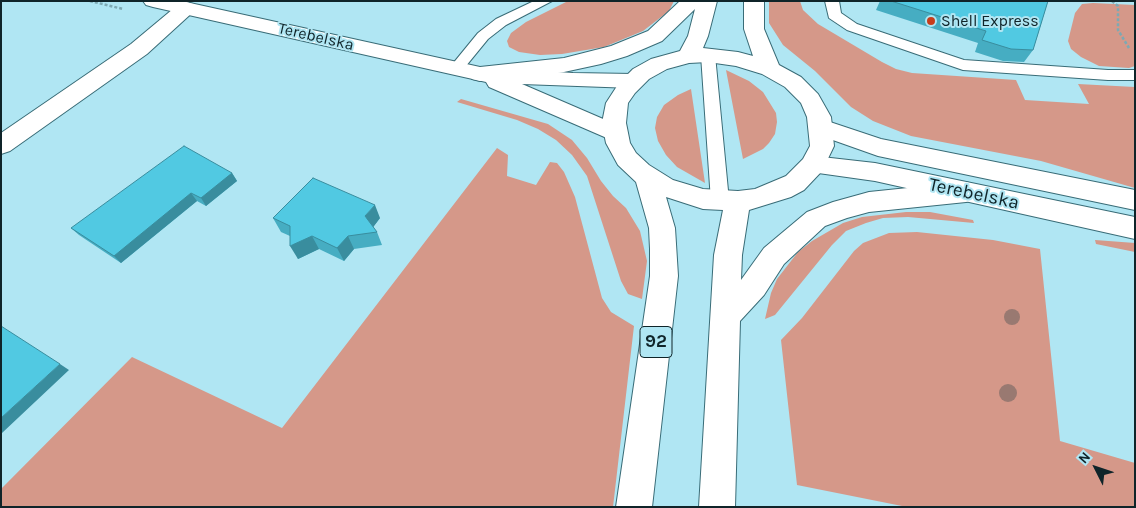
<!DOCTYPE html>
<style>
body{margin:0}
#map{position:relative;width:1136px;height:508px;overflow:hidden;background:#b0e6f3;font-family:Karla,sans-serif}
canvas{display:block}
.frame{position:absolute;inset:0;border:2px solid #0f2429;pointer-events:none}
.north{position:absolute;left:1071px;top:443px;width:50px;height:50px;-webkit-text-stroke:4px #b0e6f3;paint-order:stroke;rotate:311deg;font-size:14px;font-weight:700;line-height:20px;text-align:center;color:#0f2429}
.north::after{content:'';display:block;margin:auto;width:18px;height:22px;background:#0f2429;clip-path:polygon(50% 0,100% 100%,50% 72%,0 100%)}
</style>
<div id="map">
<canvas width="1136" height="508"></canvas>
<div class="frame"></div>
<div class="north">N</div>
</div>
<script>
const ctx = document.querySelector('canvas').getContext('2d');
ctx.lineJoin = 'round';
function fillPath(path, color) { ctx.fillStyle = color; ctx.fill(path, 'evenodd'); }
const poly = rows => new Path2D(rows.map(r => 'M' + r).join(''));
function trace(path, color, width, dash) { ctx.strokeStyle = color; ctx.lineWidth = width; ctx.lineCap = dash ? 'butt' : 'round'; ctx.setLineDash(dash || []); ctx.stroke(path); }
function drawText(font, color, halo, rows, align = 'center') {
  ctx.font = font + ' Karla,sans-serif'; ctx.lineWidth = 4; ctx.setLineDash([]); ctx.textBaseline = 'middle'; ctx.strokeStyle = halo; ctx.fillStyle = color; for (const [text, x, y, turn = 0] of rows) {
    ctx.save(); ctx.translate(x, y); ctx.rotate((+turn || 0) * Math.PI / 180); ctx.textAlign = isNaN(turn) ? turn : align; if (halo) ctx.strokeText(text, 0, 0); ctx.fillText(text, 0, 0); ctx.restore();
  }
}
const green = poly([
 [568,1,674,1,669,11,643,31,604,47,562,54,540,55,519,52,509,47,507,41,511,33,526,22],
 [769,1,800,1,803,10,818,24,882,62,896,69,912,73,1016,80,1025,100,1089,104,1078,84,1135,87,1135,188,1041,161,911,136,873,121,851,107,815,71,783,45,769,23],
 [1093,3,1135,5,1135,66,1129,68,1099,66,1081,57,1071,49,1068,41,1075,13,1082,4],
 [726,70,749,81,763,92,776,113,777,122,775,134,769,143,763,149,743,159],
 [691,89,705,183,677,167,666,155,658,141,655,128,657,117,664,105,678,95],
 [461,99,548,124,572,140,587,158,601,181,613,196,626,208,640,231,647,261,642,299,628,294,621,281,587,176,572,155,556,140,538,129,517,120,457,102],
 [497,148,508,155,507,176,536,185,550,162,557,163,564,172,575,197,602,298,611,312,634,326,613,507,1,507,1,489,132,357,282,428],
 [906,212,930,212,973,220,974,223,908,217,883,218,866,223,846,231,832,245,775,315,765,319,771,293,777,279,798,252,812,241,843,223,862,217],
 [917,232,993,240,1040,249,1060,441,1135,463,1135,507,907,507,797,485,781,340,802,318,854,251,863,243,889,233],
 [1095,240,1135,243,1135,252,1096,244]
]);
const path = poly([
 [90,1,123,9],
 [1112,1,1118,6,1118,30,1129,48]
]);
const lane = poly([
 [534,1,552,1,506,25,488,39,461,72,451,72,449,69,451,66,478,33,496,19,534,1],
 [825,1,839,1,841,13,857,24,964,60,1108,70,1135,70,1135,80,1108,80,963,70,847,30,829,18,825,1],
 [708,50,713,52,715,55,729,201,726,206,720,208,714,206,711,201,701,55,703,52,708,50]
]);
const street = poly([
 [186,2,193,4,196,8,193,12,147,54,10,151,1,154,1,133,131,44,179,4,186,2]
]);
const secondary = poly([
 [143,1,181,1,480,67,573,73,633,74,641,76,644,81,641,86,633,88,522,84,624,128,628,134,624,140,616,142,489,87,486,82,153,7,146,5,143,1],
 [821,119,881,139,1135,190,1135,210,878,156,813,133,809,127,813,121,821,119],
 [813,156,875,163,1135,217,1135,239,875,181,804,171,801,165,804,159,813,156]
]);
const primary = poly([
 [680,1,717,1,708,36,703,48,738,52,753,56,744,29,744,1,764,1,764,29,779,65,801,77,818,94,831,117,834,146,822,171,804,190,791,197,749,210,742,255,741,280,764,248,807,212,833,202,869,192,966,182,975,185,979,192,975,199,966,202,869,212,847,218,825,226,784,264,764,295,740,321,735,507,699,507,714,255,723,210,703,209,666,197,675,228,678,276,652,507,616,507,650,276,650,249,649,228,636,182,618,165,606,143,602,123,606,103,619,83,633,69,651,59,680,51,688,36,695,9,662,41,627,56,601,64,564,72,480,81,472,79,469,74,472,69,480,67,564,58,611,46,648,31,680,1],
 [708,62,736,66,762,74,785,87,801,103,807,117,810,146,803,159,786,176,755,189,738,191,703,189,673,180,649,165,636,153,630,143,626,123,628,103,635,93,649,79,667,69,689,63,708,62]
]);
const trees = [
 [1012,317,8],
 [1008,393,9]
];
const wall = poly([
 [880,1,1048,1,1033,50,1024,62,1003,61,975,52,978,43,876,10],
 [232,173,237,181,206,206,197,201,121,263,79,235,71,228],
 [273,218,380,218,373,227,377,232,382,245,354,249,344,261,319,249,298,259,290,236,281,232]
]);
const shadedWall = poly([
 [232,173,237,181,206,206,201,198],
 [191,193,197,201,121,263,114,256],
 [375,205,380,218,371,230,365,216],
 [312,236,319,249,298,259,290,246],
 [348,236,354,249,344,261,337,248],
 [60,364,69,370,2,433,1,432,1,418]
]);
const building = poly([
 [891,1,1048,1,1033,50,1011,49,982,40,986,31,891,1],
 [184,146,232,173,201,198,191,193,114,256,71,228,184,146],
 [313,178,375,205,365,216,377,232,348,236,337,248,312,236,290,246,290,226,273,218,313,178],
 [1,326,60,364,1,418,1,326]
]);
const markers = [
 [931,21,5,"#c73d1c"]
];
const farPoinames = [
 ["Shell Express",941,21]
];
const farStreetnames = [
 ["Terebelska",316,37,13]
];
const shields = [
 [656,342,32]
];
const shieldNames = [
 ["92",656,342]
];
const streetNames = [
 ["Terebelska",974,194,12]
];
fillPath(green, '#d59889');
trace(lane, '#396c77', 2);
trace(street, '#396c77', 2);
trace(secondary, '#396c77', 2);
trace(primary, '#396c77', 2);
trace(path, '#7da9b3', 2.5, [3, 2]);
fillPath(lane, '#fff');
fillPath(street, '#fff');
fillPath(secondary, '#fff');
fillPath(primary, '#fff');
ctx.fillStyle = '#997971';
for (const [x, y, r] of trees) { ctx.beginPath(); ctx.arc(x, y, r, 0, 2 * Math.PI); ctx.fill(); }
fillPath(wall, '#46adc2');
fillPath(shadedWall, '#398d9e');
fillPath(building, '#51c9e2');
trace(building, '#398d9e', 1);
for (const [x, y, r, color] of markers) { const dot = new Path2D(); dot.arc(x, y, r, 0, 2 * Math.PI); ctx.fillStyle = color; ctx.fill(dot); trace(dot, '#b0e6f3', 2); }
drawText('16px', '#0f2429', '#b0e6f3', farPoinames, 'left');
drawText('16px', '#0f2429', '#b0e6f3', farStreetnames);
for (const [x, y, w] of shields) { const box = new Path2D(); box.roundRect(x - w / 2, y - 15.5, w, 31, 4); ctx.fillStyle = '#b0e6f3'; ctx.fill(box); trace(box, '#0f2429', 1); }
drawText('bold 18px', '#0f2429', null, shieldNames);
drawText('19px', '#0f2429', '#b0e6f3', streetNames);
</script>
